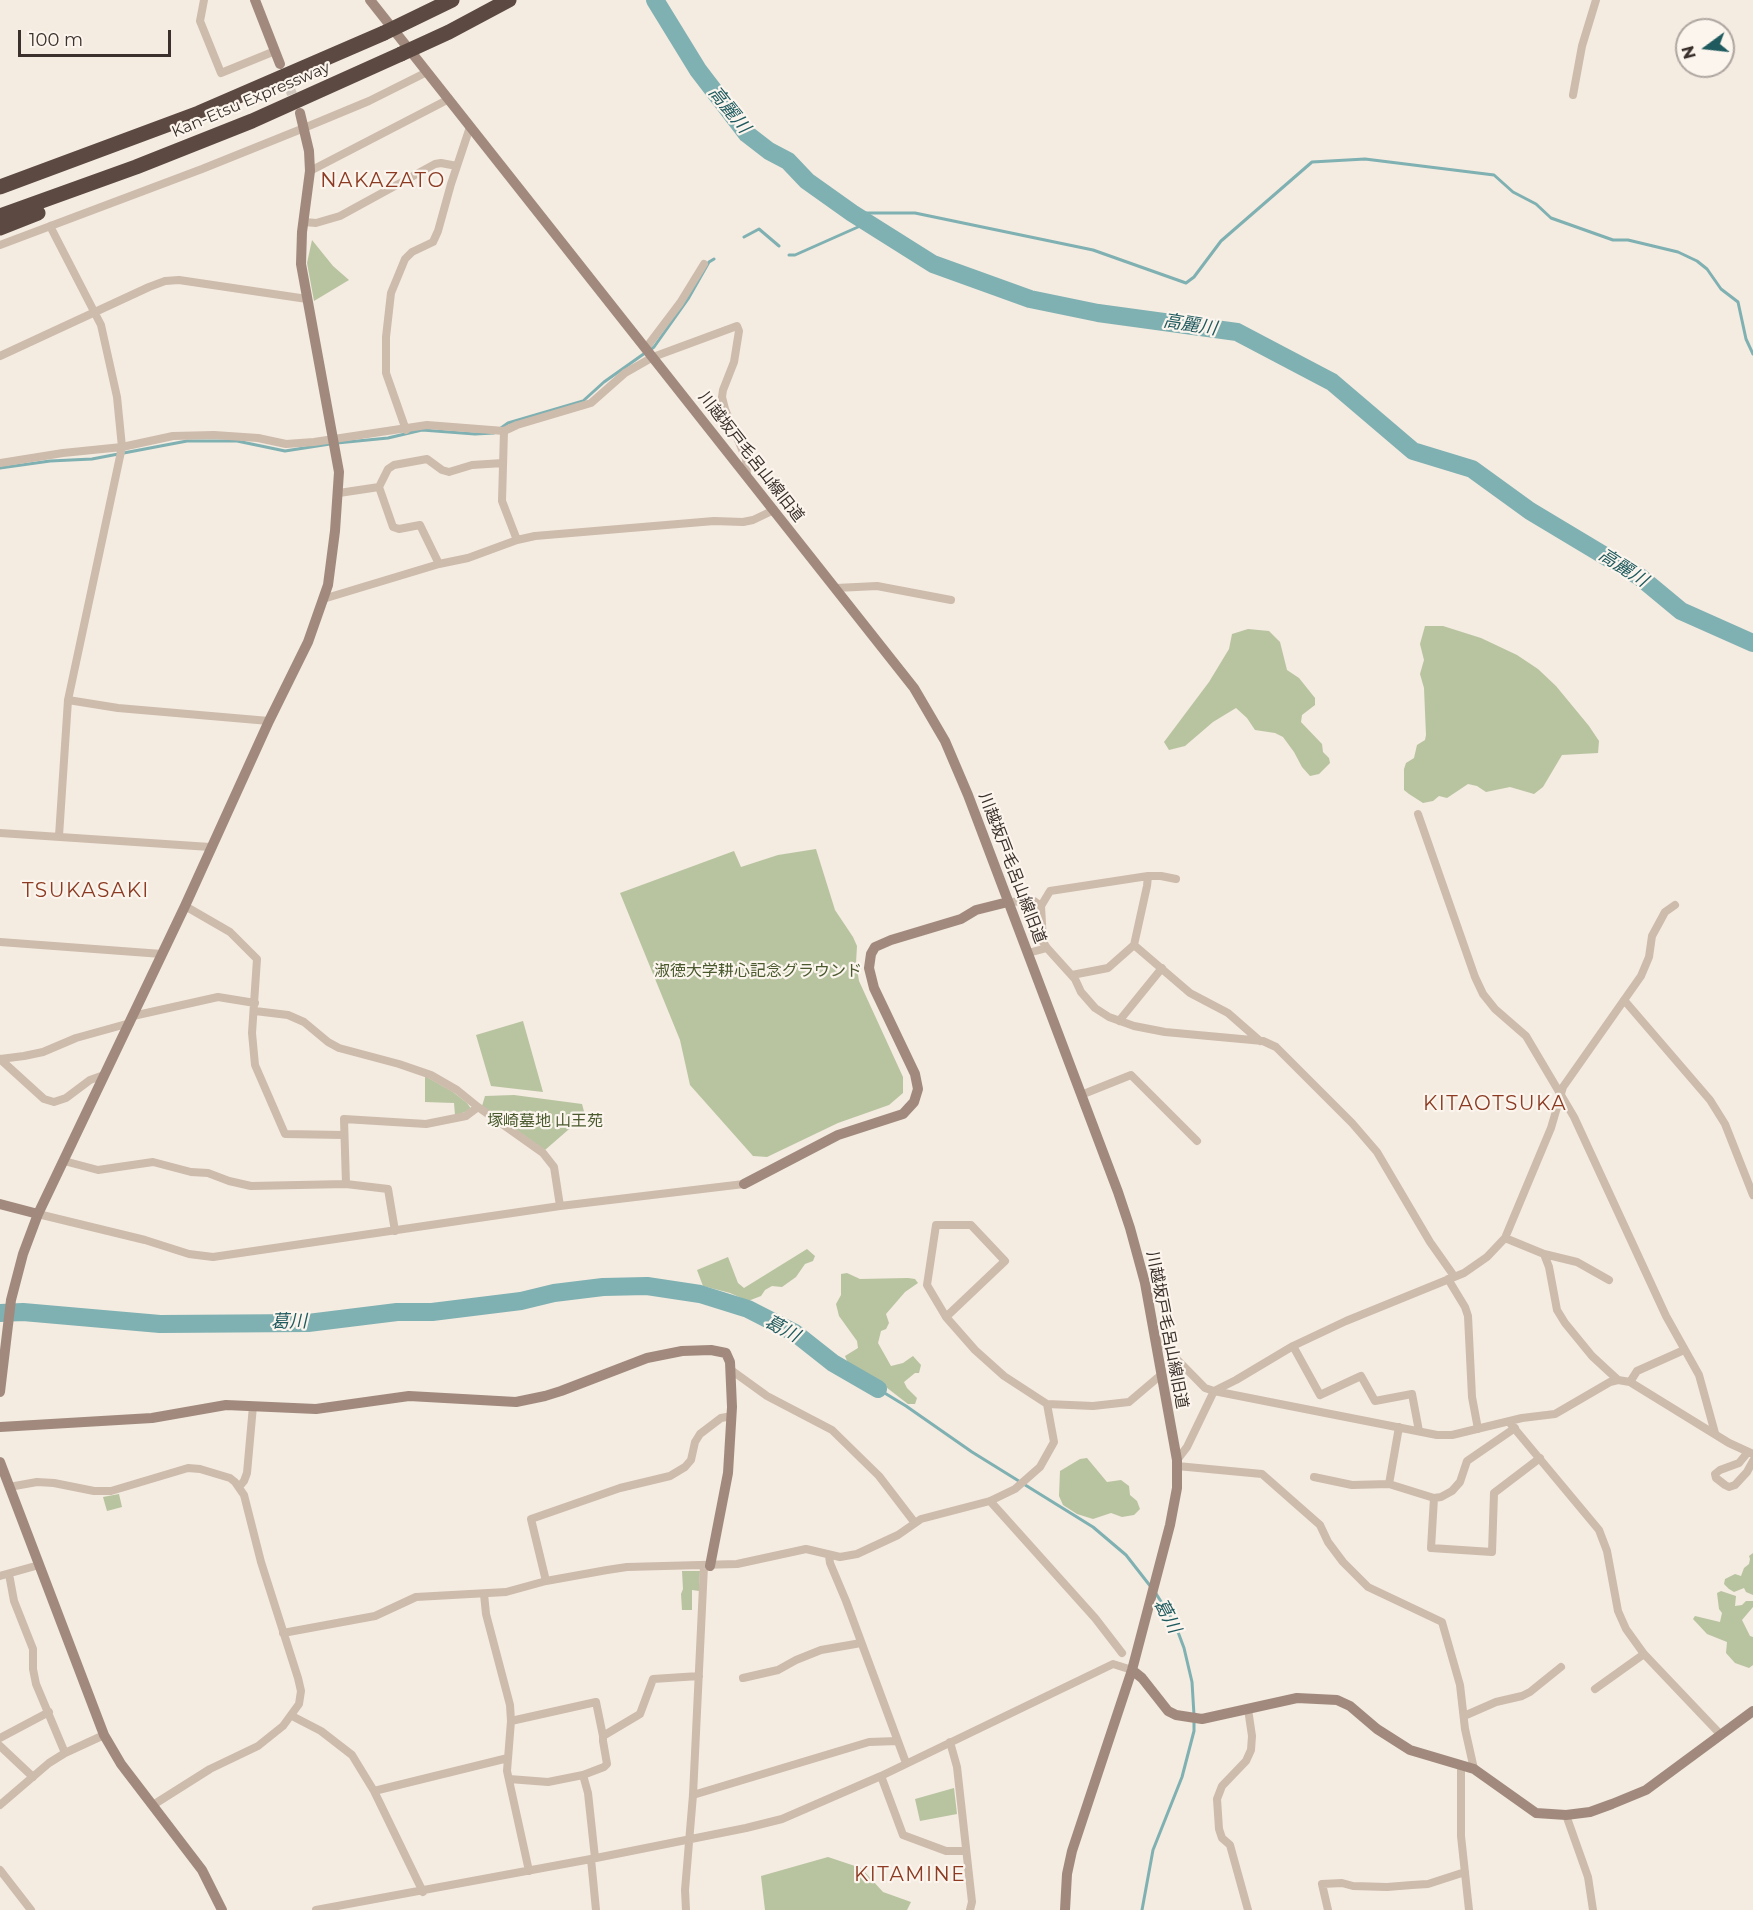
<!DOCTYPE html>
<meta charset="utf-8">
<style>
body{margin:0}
#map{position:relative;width:1753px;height:1910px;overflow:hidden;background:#f4ebe1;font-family:Montserrat,sans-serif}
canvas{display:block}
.north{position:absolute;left:1675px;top:18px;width:60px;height:60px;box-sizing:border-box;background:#fbf5ee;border:2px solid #aea6a0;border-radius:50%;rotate:255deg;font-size:16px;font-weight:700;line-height:24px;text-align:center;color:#3b302b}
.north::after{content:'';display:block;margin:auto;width:21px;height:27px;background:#1f5a5e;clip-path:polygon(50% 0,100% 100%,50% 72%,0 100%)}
.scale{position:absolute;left:18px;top:30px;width:153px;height:27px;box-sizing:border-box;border:3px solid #3b302b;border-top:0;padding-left:8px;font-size:18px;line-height:21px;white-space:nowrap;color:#3b302b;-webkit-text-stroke:4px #fbf5ee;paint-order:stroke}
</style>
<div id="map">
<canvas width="1753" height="1910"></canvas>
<div class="north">N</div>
<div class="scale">100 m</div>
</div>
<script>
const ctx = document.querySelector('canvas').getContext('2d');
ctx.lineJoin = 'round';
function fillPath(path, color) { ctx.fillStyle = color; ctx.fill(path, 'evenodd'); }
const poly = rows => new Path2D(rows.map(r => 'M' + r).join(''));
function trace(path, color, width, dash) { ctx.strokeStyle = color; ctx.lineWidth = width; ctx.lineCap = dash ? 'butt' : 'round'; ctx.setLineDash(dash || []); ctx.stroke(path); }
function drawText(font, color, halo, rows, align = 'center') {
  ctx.font = font + ' Montserrat,"Noto Sans JP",sans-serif'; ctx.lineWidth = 4.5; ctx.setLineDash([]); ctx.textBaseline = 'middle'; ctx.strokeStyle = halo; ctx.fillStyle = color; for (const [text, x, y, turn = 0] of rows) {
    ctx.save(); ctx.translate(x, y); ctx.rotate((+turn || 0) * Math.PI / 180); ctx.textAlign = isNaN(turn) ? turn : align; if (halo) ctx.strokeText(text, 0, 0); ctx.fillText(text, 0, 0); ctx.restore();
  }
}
const green = poly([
 [312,240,333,266,349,280,314,301,307,263],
 [1425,626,1443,626,1481,638,1517,655,1538,669,1556,686,1589,726,1599,741,1598,753,1562,755,1543,787,1534,794,1510,787,1486,792,1477,786,1468,784,1447,798,1439,796,1433,801,1423,803,1409,794,1404,790,1404,769,1406,763,1414,758,1417,745,1425,740,1426,735,1424,688,1420,674,1424,660,1420,644],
 [1248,629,1269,631,1280,642,1287,670,1299,678,1315,698,1315,705,1302,715,1301,722,1322,744,1323,752,1329,758,1330,763,1319,774,1310,776,1302,767,1294,752,1283,737,1275,733,1255,730,1247,718,1236,708,1213,722,1185,746,1169,750,1164,742,1209,682,1229,649,1232,634],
 [816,849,835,910,853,937,857,946,856,963,859,981,903,1077,903,1093,889,1105,838,1123,767,1157,753,1156,690,1085,680,1040,620,893,734,851,741,867,778,855],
 [523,1021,543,1092,491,1086,476,1035],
 [425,1076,453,1092,467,1103,472,1110,455,1115,454,1103,425,1102],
 [514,1095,582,1104,586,1119,568,1130,545,1150,482,1106,485,1096],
 [807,1249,815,1256,813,1261,805,1264,796,1277,782,1287,772,1286,765,1290,761,1296,748,1301,730,1293,703,1286,697,1270,728,1257,738,1283,744,1288],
 [847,1273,860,1279,908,1278,915,1279,918,1283,905,1292,886,1314,889,1323,886,1329,881,1331,878,1343,891,1366,903,1363,913,1356,921,1365,919,1373,915,1373,904,1382,907,1388,917,1398,915,1404,908,1404,869,1374,853,1368,847,1361,845,1356,858,1348,857,1341,839,1316,836,1304,841,1295,841,1274],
 [1087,1458,1107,1482,1121,1480,1129,1486,1130,1495,1137,1501,1140,1509,1134,1515,1122,1517,1111,1513,1093,1519,1077,1514,1063,1505,1059,1496,1060,1471,1080,1459],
 [119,1494,122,1507,107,1511,103,1497],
 [1753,1553,1753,1595,1746,1592,1744,1588,1734,1592,1729,1589,1724,1584,1725,1579,1735,1574,1741,1576,1744,1568,1749,1564,1750,1559,1749,1556],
 [682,1571,700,1571,699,1591,692,1590,692,1610,682,1610,681,1594,683,1589],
 [1721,1591,1736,1596,1735,1606,1742,1605,1746,1601,1753,1601,1753,1607,1742,1620,1750,1636,1753,1637,1753,1665,1749,1668,1735,1663,1726,1653,1727,1642,1707,1634,1693,1619,1695,1616,1720,1622,1722,1613,1719,1609,1717,1593],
 [954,1788,957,1814,920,1821,915,1799],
 [828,1857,861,1868,883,1892,911,1902,907,1910,765,1910,761,1876]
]);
const stream = poly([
 [852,213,915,213,1093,250,1186,283,1194,277,1221,241,1312,162,1365,159,1494,175,1513,192,1536,204,1551,218,1613,240,1628,240,1678,252,1697,261,1707,269,1721,289,1738,302,1746,339,1753,354],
 [744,237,759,229,779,246],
 [789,255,795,255,867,223],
 [650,350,654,347,688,299,709,262,714,259],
 [501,428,508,423,583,401,604,382,645,353],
 [337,443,388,438,422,430,475,434,494,433],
 [0,468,50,461,92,459,187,441,237,441,285,451,330,444],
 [878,1389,906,1406,972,1452,1093,1527,1126,1555,1151,1587],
 [1155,1592,1175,1624,1184,1648,1192,1682,1194,1715],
 [1142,1910,1153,1850,1182,1777,1194,1731,1194,1722]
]);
const river = poly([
 [655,0,698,70,747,134,769,151,788,161,807,181,852,213,933,264,1030,299,1098,313,1237,332,1332,382,1413,451,1472,469,1530,511,1640,577,1681,611,1753,643],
 [0,1313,23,1312,160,1324,308,1323,397,1312,432,1312,521,1301,554,1293,603,1287,647,1286,700,1294,748,1309,795,1333,833,1363,878,1389]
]);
const secondaryTunnel = poly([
 [283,71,297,107]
]);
const street = poly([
 [204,0,200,21,221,73,275,51],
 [1573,95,1582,46,1596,0],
 [310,171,449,99],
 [304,222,316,223,340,216,435,164,441,163,457,166],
 [50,226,101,325,117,397,122,447,68,700,59,836],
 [0,245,202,169,304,128,369,101,427,72],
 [646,348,680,303,704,264],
 [0,356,149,287,165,281,179,280,307,299],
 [406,430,386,373,386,337,391,293,405,259,412,252,433,242,438,231,451,184,470,127],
 [504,431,502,501,517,540],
 [0,463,63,453,122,447,173,436,214,435,258,438,286,444,314,442,427,425,504,431,517,425,591,403,625,373,653,357,737,326,739,331,734,362,723,390,722,397,725,409,746,459,747,476],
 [379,487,393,527,399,529,420,525,439,564],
 [339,493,379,487,388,469,394,465,427,459,442,470,449,472,472,465,503,463],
 [836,588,877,586,951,600],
 [323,599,439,564,468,558,517,540,535,536,714,521,743,522,753,520,774,510],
 [68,700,118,708,269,721],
 [1418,814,1475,977,1483,994,1495,1009,1526,1036,1574,1117,1666,1316,1699,1375,1715,1433],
 [0,833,210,847],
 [1008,902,1034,901,1041,906],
 [185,906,230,932,257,959,252,1033,255,1065,285,1134,343,1135],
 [0,942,162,954],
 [1134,945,1190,993,1228,1013,1260,1041],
 [1047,948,1043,942,1041,906,1050,891,1148,876,1161,876,1176,879],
 [1028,953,1047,948,1075,979,1081,992,1095,1008,1109,1017,1134,1026,1165,1032,1263,1041,1276,1047,1352,1123,1377,1152,1430,1242,1454,1276],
 [1072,975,1108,968,1134,945,1147,886,1148,876],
 [1624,1000,1710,1100,1725,1124,1753,1195],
 [255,1011,288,1015,304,1022,328,1042,339,1048,399,1064,431,1075,457,1090,478,1107,543,1153,554,1167,560,1206],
 [133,1016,218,997,255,1003],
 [1119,1021,1162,968],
 [0,1059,24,1056,43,1052,76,1038,130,1023],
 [0,1059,44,1099,54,1102,66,1098,90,1080,104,1075],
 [1081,1095,1131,1075,1197,1141],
 [64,1161,98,1170,153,1162,191,1172,208,1173,229,1181,251,1186,346,1184,344,1119,426,1124,466,1116,478,1107],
 [346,1184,388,1189,395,1231],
 [38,1214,145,1240,189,1254,213,1257,560,1206,744,1184],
 [1505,1238,1544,1254,1549,1267,1557,1310,1565,1323,1592,1356,1618,1380],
 [1544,1254,1577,1262,1609,1280],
 [1448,1279,1465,1307,1468,1316,1472,1397,1478,1429],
 [946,1317,1005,1261,971,1225,936,1225,927,1285,946,1317,975,1350,1004,1376,1047,1404,1093,1406,1129,1402,1162,1374],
 [1155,1337,1205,1388,1214,1391,1236,1380,1293,1346,1346,1321,1464,1273,1487,1257,1505,1238,1551,1128,1563,1087,1641,976,1649,957,1652,936,1665,912,1675,905],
 [1293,1346,1320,1395,1361,1376,1375,1401,1412,1394,1419,1431],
 [731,1370,767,1396,832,1430,879,1476,915,1523],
 [1630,1382,1637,1371,1684,1350],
 [1509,1422,1599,1530,1607,1551,1618,1611,1626,1629,1644,1654,1721,1735],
 [1748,1452,1739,1463,1720,1470,1715,1474,1716,1478,1725,1485,1729,1487,1735,1485,1747,1472,1753,1461],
 [1177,1460,1187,1447,1214,1391,1437,1435,1452,1435,1522,1418,1555,1414,1610,1382,1618,1380,1630,1382,1729,1443,1753,1454],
 [1177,1466,1262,1474,1320,1525,1328,1542,1343,1562,1368,1587,1442,1622,1460,1685,1465,1729,1474,1769],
 [1314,1477,1352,1485,1389,1484,1434,1498,1441,1497,1452,1491,1460,1482,1467,1461,1515,1428],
 [1389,1484,1399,1427],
 [9,1487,37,1482,54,1483,94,1491,111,1491,188,1468,200,1469,230,1478,235,1482,244,1495,261,1562,298,1678,301,1691,299,1704,283,1726,258,1746,210,1769,153,1805],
 [239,1487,244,1481,247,1473,253,1406],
 [1434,1498,1431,1548,1492,1552,1494,1493,1540,1458],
 [990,1501,1095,1618,1122,1653],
 [829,1556,830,1563,846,1601,906,1763],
 [9,1574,14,1601,33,1649,33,1669,36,1684,65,1753],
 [0,1576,39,1565],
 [546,1581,531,1519,620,1488,670,1476,685,1467,691,1460,695,1442,700,1434,721,1418,732,1416],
 [484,1594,486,1614,510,1705,511,1721,507,1771,529,1871],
 [283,1633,375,1616,416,1597,506,1592,546,1581,607,1570,627,1567,737,1564,806,1549,840,1557,857,1554,898,1535,921,1519,990,1501,1015,1489,1040,1467,1054,1442,1047,1404],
 [743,1678,778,1670,796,1660,821,1650,861,1643],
 [1595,1689,1644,1654],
 [292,1716,321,1731,352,1755,374,1791,423,1892],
 [1464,1716,1496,1702,1522,1696,1530,1692,1561,1667],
 [511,1721,596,1702,603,1736],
 [0,1738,49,1712],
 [950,1742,957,1767,972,1902,970,1910],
 [0,1746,33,1777],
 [1461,1765,1461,1836,1469,1910],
 [881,1776,903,1835,946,1851,966,1851],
 [509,1779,548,1782,583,1775],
 [374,1791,508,1758],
 [693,1795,869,1742,897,1741],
 [0,1805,49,1763,65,1753,104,1735],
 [1566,1815,1588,1877,1593,1910],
 [595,1858,588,1793,583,1775,604,1767,607,1764,603,1741,603,1736,640,1714,653,1679,699,1676],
 [591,1859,596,1910],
 [0,1870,31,1910],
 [316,1910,591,1859,746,1828,782,1819,881,1776,1113,1664,1132,1670],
 [686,1910,685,1890,693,1795,704,1566],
 [1248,1910,1230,1845,1222,1838,1219,1829,1217,1799,1222,1786,1246,1761,1251,1750,1252,1736,1248,1709],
 [1328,1910,1322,1884,1342,1883,1353,1886,1387,1887,1412,1885,1428,1884,1465,1872]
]);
const secondary = poly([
 [255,0,280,64],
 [370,0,914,688,945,741,968,795,1118,1192,1130,1228,1145,1283,1177,1460,1177,1488,1170,1525,1132,1670,1072,1851,1067,1874,1065,1910],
 [744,1184,838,1135,903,1114,914,1102,918,1089,915,1074,874,988,869,968,871,954,875,947,891,940,961,919,976,910,1008,902],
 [0,1204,38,1214],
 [0,1392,11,1300,23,1254,38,1214,185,906,269,721,308,642,328,585,335,531,339,472,301,264,302,232,310,171,309,151,300,113],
 [0,1427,152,1418,226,1405,316,1409,409,1396,516,1402,545,1396,561,1391,647,1358,682,1351,711,1350,726,1353,730,1362,732,1407,728,1473,710,1566],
 [0,1462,104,1735,121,1764,202,1870,222,1910],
 [1132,1670,1142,1678,1168,1711,1176,1715,1202,1719,1297,1698,1337,1700,1350,1706,1377,1729,1410,1750,1474,1769,1536,1813,1566,1815,1590,1812,1612,1804,1646,1790,1753,1711]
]);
const highway = poly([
 [0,187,199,113,384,33],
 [0,216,136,167,252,121,401,54],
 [0,228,38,213]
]);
const highwayBridge = poly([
 [384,33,452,0],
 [401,54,449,32,509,0]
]);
const streetNames = [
 ["Kan-Etsu Expressway",251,100,-23],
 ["川越坂戸毛呂山線旧道",751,457,52],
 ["川越坂戸毛呂山線旧道",1012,868,69],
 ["川越坂戸毛呂山線旧道",1167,1330,79]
];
const parkNames = [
 ["淑徳大学耕心記念グラウンド",758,971],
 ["塚崎墓地 山王苑",545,1121]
];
const waterNames = [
 ["高麗川",729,110,51],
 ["高麗川",1190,325,9],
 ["高麗川",1623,568,33],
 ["葛川",289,1322,-1],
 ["葛川",782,1329,28],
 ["葛川",1167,1616,62]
];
const quarterNames = [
 ["NAKAZATO",383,181],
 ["TSUKASAKI",86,891],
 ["KITAOTSUKA",1495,1104],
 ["KITAMINE",910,1875]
];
fillPath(green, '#b8c4a0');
trace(stream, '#7fb0b2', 3);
trace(river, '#7fb0b2', 18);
trace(secondaryTunnel, '#cfc6bd', 10, [10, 5]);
trace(street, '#cdbbac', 8);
trace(secondary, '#a18a7d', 10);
trace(highway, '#5c4a42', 15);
trace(highwayBridge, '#5c4a42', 15);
drawText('16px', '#3b302b', '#fbf5ee', streetNames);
drawText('16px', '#4a5a2e', '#fbf5ee', parkNames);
drawText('italic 18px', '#1f5a5e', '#fbf5ee', waterNames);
ctx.letterSpacing = '1.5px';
drawText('20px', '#8c3b22', '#fbf5ee', quarterNames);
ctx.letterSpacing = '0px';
</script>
